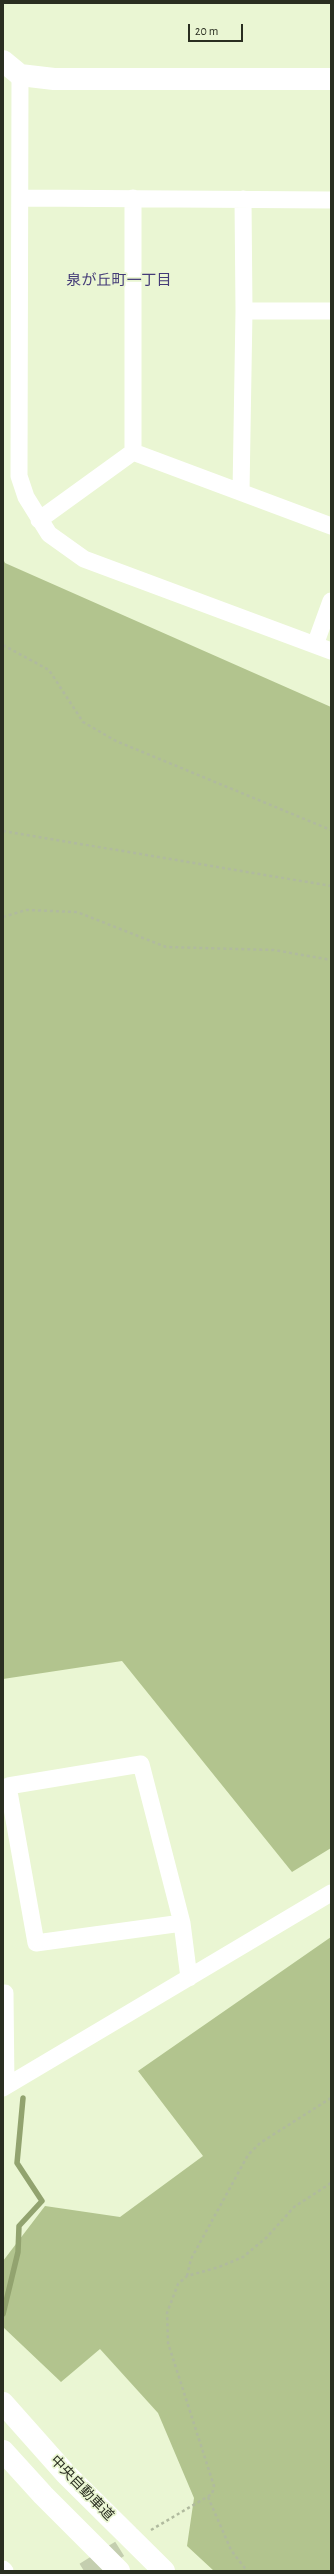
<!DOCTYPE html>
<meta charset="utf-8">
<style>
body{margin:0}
#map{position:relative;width:334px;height:2574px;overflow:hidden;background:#eaf6d3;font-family:"Alegreya Sans",sans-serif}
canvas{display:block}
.frame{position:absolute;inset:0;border:4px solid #2a2e21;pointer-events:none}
.scale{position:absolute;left:188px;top:24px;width:55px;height:18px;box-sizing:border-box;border:2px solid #2a2e21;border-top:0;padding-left:5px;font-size:12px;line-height:14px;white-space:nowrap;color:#2a2e21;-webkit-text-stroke:3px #eaf6d3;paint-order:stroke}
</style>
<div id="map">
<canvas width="334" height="2574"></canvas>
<div class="frame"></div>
<div class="scale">20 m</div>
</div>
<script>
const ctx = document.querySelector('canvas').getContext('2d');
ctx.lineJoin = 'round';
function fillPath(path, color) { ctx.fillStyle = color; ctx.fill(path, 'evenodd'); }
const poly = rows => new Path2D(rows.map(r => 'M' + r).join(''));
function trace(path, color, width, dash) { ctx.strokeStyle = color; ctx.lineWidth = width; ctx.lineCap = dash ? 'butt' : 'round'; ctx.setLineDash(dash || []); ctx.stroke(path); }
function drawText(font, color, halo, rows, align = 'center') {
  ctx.font = font + ' "Alegreya Sans","Noto Sans JP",sans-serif'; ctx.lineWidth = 3.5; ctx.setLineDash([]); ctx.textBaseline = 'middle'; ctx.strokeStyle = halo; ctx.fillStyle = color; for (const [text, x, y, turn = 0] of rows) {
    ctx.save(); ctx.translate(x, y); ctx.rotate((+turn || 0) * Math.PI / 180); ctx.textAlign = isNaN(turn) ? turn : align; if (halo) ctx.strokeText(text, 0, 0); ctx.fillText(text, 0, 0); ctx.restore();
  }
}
const forest = poly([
 [3,559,5,563,331,707,331,1848,292,1872,122,1661,3,1679],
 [331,1937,331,2571,214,2571,187,2546,194,2498,158,2413,100,2349,61,2382,3,2327,3,2261,45,2206,120,2217,203,2156,138,2071]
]);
const stream = poly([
 [3,2314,18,2252,19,2226,42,2201,17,2163,23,2098]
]);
const minorTunnel = poly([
 [84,2571,142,2535]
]);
const path = poly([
 [3,645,49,670,83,722,116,741,331,830],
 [3,831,331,886],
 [3,917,26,910,77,912,166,947,274,950,331,960],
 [187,2276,191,2259,248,2155,260,2143,331,2098],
 [208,2497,231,2550,247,2571],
 [151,2530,212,2494,214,2486,168,2343,167,2313,178,2284,187,2276,219,2267,243,2257,267,2237,294,2207,331,2183]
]);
const minor = poly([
 [20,75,19,476,26,497,49,534,84,559,331,651],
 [21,198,331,200],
 [133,198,133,452],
 [244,311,331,311],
 [133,452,331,526],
 [241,492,244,311,243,199],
 [39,520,133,452],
 [315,645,331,601],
 [182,1923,36,1943,8,1786,141,1764,182,1923,189,1978],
 [5,1993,6,2086],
 [3,2088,331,1893],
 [3,2569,5,2571]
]);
const tertiary = poly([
 [3,61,20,75,54,79,331,79]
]);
const motorway = poly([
 [3,2403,66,2474,164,2571],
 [3,2451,43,2495,119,2571]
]);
const streetNames = [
 ["中央自動車道",82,2488,46]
];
const neighbourhoodNames = [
 ["泉が丘町一丁目",119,280]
];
fillPath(forest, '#b2c48e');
trace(stream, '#92a36f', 5.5);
trace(minorTunnel, '#c4ceaf', 17, [17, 8]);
trace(path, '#b0ba9e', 2.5, [3, 3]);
trace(minor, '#fff', 17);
trace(tertiary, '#fff', 22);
trace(motorway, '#fff', 22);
drawText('14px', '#2a2e21', '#eaf6d3', streetNames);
drawText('15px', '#433a77', '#eaf6d3', neighbourhoodNames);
</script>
